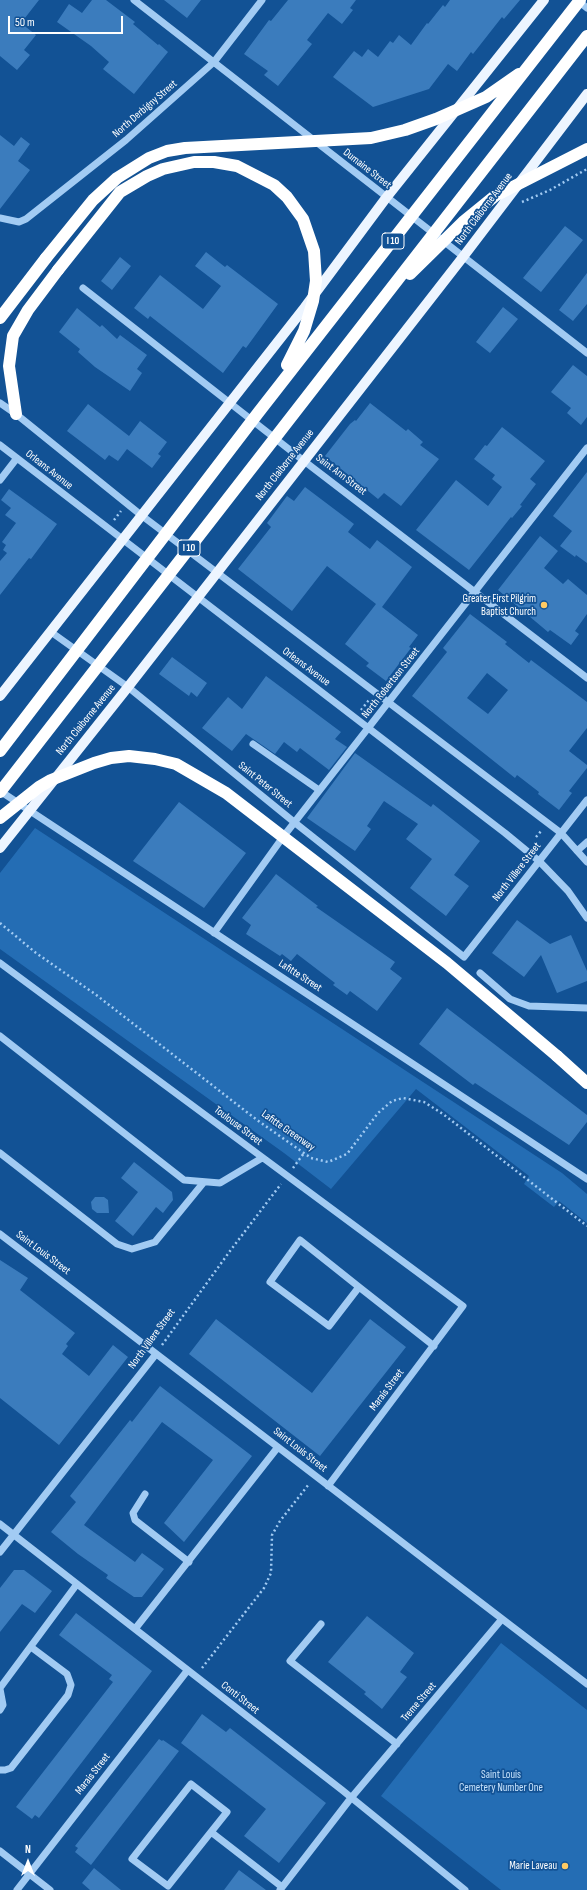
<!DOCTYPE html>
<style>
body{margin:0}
#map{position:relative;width:587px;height:1890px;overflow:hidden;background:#125295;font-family:"Sofia Sans Condensed",sans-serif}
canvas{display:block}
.north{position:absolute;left:8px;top:1842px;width:40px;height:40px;-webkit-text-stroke:3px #125295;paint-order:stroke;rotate:0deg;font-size:11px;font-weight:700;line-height:16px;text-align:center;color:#fff}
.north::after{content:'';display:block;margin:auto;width:14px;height:18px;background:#fff;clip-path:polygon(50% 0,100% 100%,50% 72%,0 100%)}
.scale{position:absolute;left:8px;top:16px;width:115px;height:18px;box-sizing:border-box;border:2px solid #fff;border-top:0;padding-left:5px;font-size:12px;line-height:14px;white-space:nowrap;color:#fff;-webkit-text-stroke:3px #125295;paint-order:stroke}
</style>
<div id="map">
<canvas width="587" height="1890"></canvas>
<div class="north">N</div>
<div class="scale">50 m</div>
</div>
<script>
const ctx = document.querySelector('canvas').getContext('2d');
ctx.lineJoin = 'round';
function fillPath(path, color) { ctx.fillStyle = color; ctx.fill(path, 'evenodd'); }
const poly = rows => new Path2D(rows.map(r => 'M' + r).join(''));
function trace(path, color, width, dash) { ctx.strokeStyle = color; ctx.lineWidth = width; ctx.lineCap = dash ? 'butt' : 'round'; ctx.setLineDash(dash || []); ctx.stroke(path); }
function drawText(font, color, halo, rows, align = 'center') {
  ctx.font = font + ' "Sofia Sans Condensed",sans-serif'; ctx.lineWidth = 3.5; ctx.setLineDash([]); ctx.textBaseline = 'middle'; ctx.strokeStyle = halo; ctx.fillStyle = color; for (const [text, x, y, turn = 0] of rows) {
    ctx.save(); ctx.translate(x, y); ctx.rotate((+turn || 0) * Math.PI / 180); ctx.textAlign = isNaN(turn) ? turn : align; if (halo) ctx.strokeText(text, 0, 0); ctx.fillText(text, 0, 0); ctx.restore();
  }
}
const green = poly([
 [35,828,562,1173,587,1194,587,1223,559,1201,554,1207,524,1184,529,1176,416,1089,331,1189,284,1153,0,949,0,873],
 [501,1643,587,1710,587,1890,501,1890,381,1796]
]);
const building = poly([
 [0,0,39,0,21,23,36,35,24,50,30,55,17,70,0,56],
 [92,0,106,0,135,22,133,24,158,45,159,44,168,52,134,94,103,69,109,62,91,46,57,22,69,4,82,13],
 [164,0,201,0,187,18],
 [288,0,356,0,350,8,353,10,342,24,328,13,307,40,312,44,278,86,264,75,268,71,244,54,269,20,271,21],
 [450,0,520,0,504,19,502,17,473,54,471,52,457,71,448,64,429,89,373,107,333,77,354,51,362,57,368,49,378,57,390,41,393,43,399,35,411,45,427,23,428,24,443,5,445,7],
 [0,135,14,146,21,137,30,144,18,161,30,170,0,209],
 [565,226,583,240,541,292,523,278],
 [206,252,225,267,227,265,278,304,246,348,243,346,223,373,150,316,148,319,134,308,160,275,203,309,221,286,195,266],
 [120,257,131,266,112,290,101,281],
 [587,273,587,304,573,321,559,310],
 [503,307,518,319,490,353,476,342],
 [77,308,100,327,102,325,117,339,120,335,147,355,137,369,142,373,130,391,95,367,78,352,80,349,59,332],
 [573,365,587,376,587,417,581,425,567,413,571,408,551,392],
 [370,403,406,431,408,429,423,442,420,445,439,459,401,506,384,493,378,499,325,456,350,424,355,420,356,421],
 [88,404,129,436,140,421,167,442,158,454,161,456,152,468,127,449,118,461,109,455,105,460,67,431],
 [502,427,545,461,530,479,536,484,520,505,522,506,512,518,511,517,469,570,416,530,456,480,488,506,502,487,492,479,495,475,474,459,485,445,487,446],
 [587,472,587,563,576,555,575,557,560,546,572,531,553,516],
 [305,487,354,524,348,532,370,549,377,540,412,567,382,607,418,635,409,647,411,648,386,681,366,666,369,663,345,644,376,604,327,566,292,611,238,569,271,527,267,523,287,496,294,501],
 [9,489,57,524,31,559,29,558,0,595,0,561,7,553,3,550,6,545,2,542,16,523,5,515,11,508,1,500],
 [540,536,558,551,544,568,563,584,568,579,587,595,587,614,575,631,579,634,571,645,550,630,548,632,498,590],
 [470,614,507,642,505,644,529,663,531,660,587,702,587,728,569,751,587,765,587,768,569,791,572,793,559,810,538,794,539,792,517,775,515,778,412,696,447,652,443,648],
 [487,673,508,690,488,714,467,698],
 [172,657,207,683,197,697,191,692,189,696,159,674],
 [266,676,341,732,335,739,347,747,329,770,300,748,297,752,284,742,275,754,246,734,232,751,202,728,228,697,242,709],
 [355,753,431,807,433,804,480,841,454,875,469,886,446,916,410,888,432,859,406,839,418,824,384,801,367,826,371,829,355,851,307,818],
 [179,802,246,853,204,908,133,861],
 [276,874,318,906,316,907,395,962,390,969,402,978,377,1011,350,991,347,995,333,985,335,983,297,954,291,961,282,954,280,956,246,934,251,925,242,918],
 [517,920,550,944,571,935,587,971,587,981,557,993,541,955,524,977,492,953],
 [447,1008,587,1115,587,1122,569,1145,475,1083,473,1085,419,1044],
 [134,1162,172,1192,173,1200,163,1213,156,1207,133,1236,115,1221,138,1192,121,1178],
 [95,1197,104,1197,108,1200,109,1213,97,1213,92,1209,91,1202],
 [0,1260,28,1278,20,1290,75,1333,66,1344,68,1346,62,1354,89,1376,113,1345,128,1357,59,1445,0,1398],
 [216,1319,312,1393,370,1319,406,1347,320,1456,189,1354],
 [160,1386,252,1456,184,1542,164,1523,213,1460,162,1422,84,1525,135,1562,142,1553,164,1569,142,1597,134,1597,106,1578,108,1575,78,1554,51,1532,76,1502,70,1496,130,1420,132,1422],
 [14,1570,24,1570,52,1591,35,1613,22,1604,0,1632,0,1588],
 [76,1613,152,1671,56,1796,39,1818,35,1815,32,1819,16,1807,113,1682,109,1679,112,1675,59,1635],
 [367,1616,414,1653,400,1672,407,1677,382,1709,364,1694,366,1692,328,1662],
 [202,1714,226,1732,230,1728,326,1803,279,1863,244,1836,266,1809,181,1743],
 [159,1739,162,1741,163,1740,179,1751,91,1865,75,1852,78,1848,75,1846],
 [94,1868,121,1890,90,1890,82,1883],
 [239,1870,266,1890,224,1890]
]);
const path = poly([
 [522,202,550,190,587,169],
 [114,520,121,511],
 [361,710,369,700],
 [536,837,542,830],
 [0,923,36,953,95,994,257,1120,311,1158,328,1162,347,1154,378,1113,392,1101,403,1098,424,1102,443,1114,587,1226],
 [293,1168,304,1153],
 [162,1345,230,1251,281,1184],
 [202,1668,264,1588,271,1573,272,1535,280,1521,309,1484]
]);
const minor = poly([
 [134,0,587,353],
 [577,0,587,8],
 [0,218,19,222,26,219,126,140,214,62,262,0],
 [83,288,304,461,587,678],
 [0,403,16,414,141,515,561,833,587,862],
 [0,445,505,833,539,861,568,891,587,918],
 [0,480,17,458],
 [51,632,128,687,294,822,464,957,587,800],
 [253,744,319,790],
 [0,791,587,1179],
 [577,851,587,842],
 [214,933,283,837,587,448],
 [0,963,463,1306,328,1486],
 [480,973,510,999,529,1006,587,1008],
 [0,1036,184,1180,220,1183,262,1158],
 [0,1153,117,1244,132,1249,155,1242,204,1182],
 [0,1234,587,1684],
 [359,1287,329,1326,270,1282,300,1240,359,1287,434,1346],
 [145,1494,133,1513,135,1520,189,1562],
 [0,1524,342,1790,465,1890],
 [0,1552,156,1354],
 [321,1624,290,1661,397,1744],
 [135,1629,278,1447],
 [0,1688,77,1584],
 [0,1689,3,1705,0,1710],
 [0,1770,5,1770,11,1768,68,1695,71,1685,67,1674,31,1647],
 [211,1832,227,1812,191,1784,132,1859,168,1886,211,1832,282,1887],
 [0,1851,50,1890],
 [17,1890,187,1671],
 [280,1890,351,1798,502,1619]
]);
const major = poly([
 [0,696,305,307,386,198,544,0],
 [0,848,128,687,463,257,587,94]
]);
const highway = poly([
 [0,318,46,258],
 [16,414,9,366,13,336,28,310,58,270],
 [557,1056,587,1083]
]);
const highwayBridge = poly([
 [46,258,93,200,117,178,149,158,167,151,185,148,371,138,405,130,436,119,486,97,519,74],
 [58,270,120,192,147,176,163,169,194,162,214,162,237,166,274,185,287,197,303,219,314,251,316,281,313,301,304,331,287,365],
 [410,274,463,222,495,196,587,149],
 [0,751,258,413,580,0],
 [0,792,587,36],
 [0,818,39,787,51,780,94,763,111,758,129,756,155,759,176,764,226,793,447,963,557,1056]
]);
const markers = [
 [544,605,4,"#ffca63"],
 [565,1866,4,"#ffca63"]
];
const shields = [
 [393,241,22],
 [189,548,22]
];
const shieldNames = [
 ["I 10",393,241],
 ["I 10",189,548]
];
const streetNames = [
 ["North Derbigny Street",145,109,-41],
 ["Dumaine Street",367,169,38],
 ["North Claiborne Avenue",484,209,-53],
 ["North Claiborne Avenue",285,465,-52],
 ["Orleans Avenue",49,470,38],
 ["Saint Ann Street",341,475,37],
 ["Orleans Avenue",306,667,37],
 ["North Robertson Street",391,683,-52],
 ["North Claiborne Avenue",86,720,-51],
 ["Saint Peter Street",265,785,39],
 ["North Villere Street",517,872,-52],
 ["Lafitte Street",300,976,33],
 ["Toulouse Street",238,1126,37],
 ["Lafitte Greenway",288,1131,35],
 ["Saint Louis Street",43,1253,37],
 ["North Villere Street",152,1339,-54],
 ["Marais Street",387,1390,-53],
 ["Saint Louis Street",300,1450,38],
 ["Conti Street",240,1698,38],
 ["Treme Street",419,1702,-50],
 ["Marais Street",93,1774,-52]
];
const poiNames = [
 ["Greater First Pilgrim",536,599],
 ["Baptist Church",536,612],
 ["Marie Laveau",557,1866]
];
const parkNames = [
 ["Saint Louis",501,1775],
 ["Cemetery Number One",501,1788]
];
fillPath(green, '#246db4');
fillPath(building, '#3b7cbd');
trace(path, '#a2cbf3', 2.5, [2, 3]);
trace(minor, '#a2cbf3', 7);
trace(major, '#edf5ff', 10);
trace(highway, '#fff', 12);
trace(highwayBridge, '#fff', 12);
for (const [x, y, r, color] of markers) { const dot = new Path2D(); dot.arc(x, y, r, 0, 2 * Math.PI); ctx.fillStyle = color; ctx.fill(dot); trace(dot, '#125295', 1.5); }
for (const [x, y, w] of shields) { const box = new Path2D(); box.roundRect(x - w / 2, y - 8, w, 16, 3); ctx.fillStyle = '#125295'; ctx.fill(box); trace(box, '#fff', 1); }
drawText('bold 10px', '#fff', null, shieldNames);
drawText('11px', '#fff', '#125295', streetNames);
drawText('11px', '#fff', '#125295', poiNames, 'right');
drawText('11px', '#c9e4fd', '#125295', parkNames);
</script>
